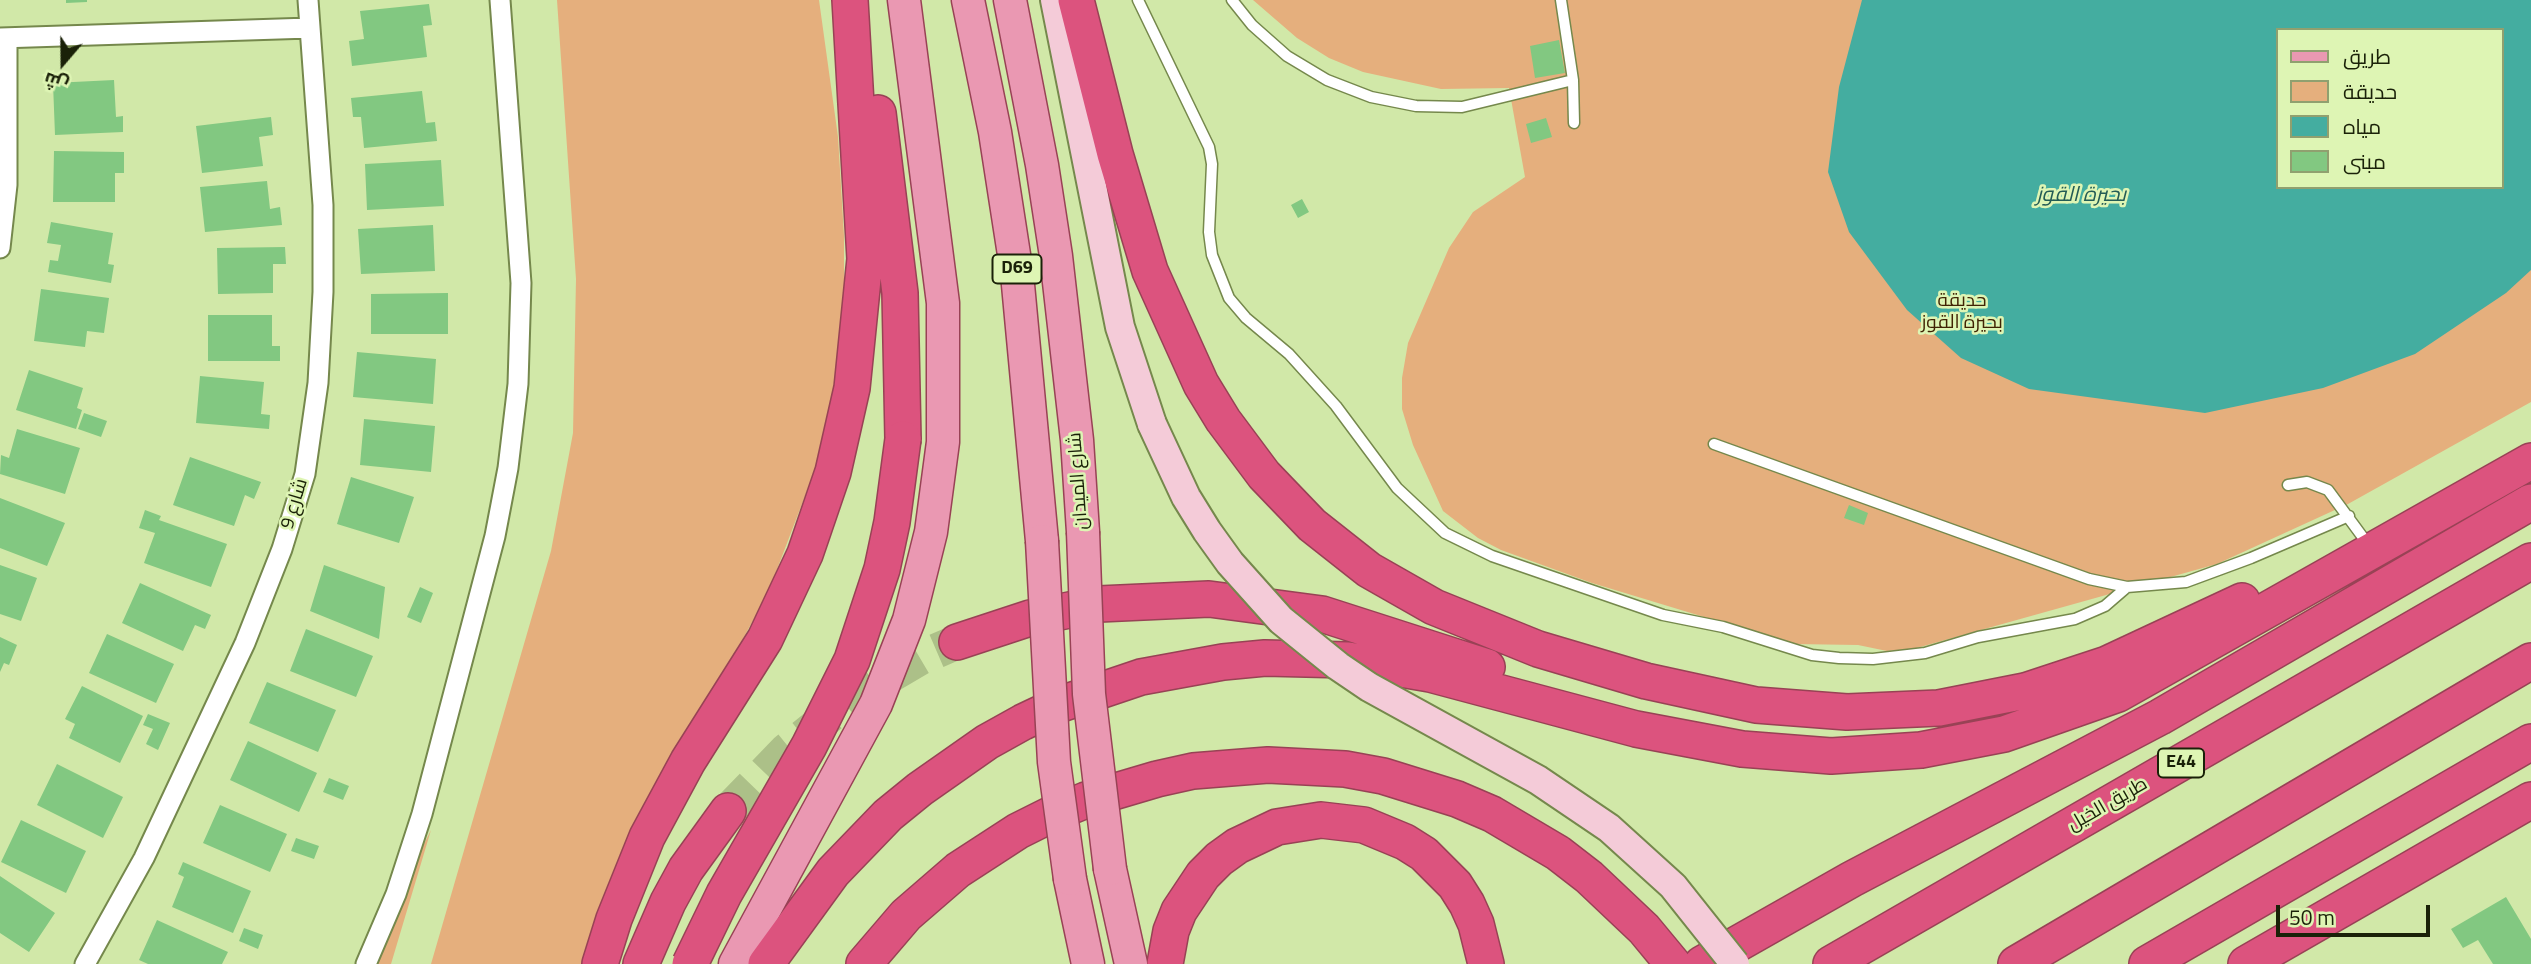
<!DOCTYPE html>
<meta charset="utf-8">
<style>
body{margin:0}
#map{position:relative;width:2531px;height:964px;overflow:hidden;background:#d1e8a8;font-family:"Titillium Web",Cairo,sans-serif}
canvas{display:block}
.legend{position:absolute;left:2276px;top:28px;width:228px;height:161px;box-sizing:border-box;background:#def5b4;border:2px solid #90a06f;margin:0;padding:9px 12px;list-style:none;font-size:21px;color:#1a2108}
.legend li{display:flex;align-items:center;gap:14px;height:35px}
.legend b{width:35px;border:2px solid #90a06f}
.north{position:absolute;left:28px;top:28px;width:70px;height:70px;-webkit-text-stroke:5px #def5b4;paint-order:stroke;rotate:200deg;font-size:19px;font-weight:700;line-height:28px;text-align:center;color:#1a2108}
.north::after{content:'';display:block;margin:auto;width:24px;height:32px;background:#1a2108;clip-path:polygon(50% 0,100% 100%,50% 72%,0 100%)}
.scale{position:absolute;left:2276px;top:905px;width:154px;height:32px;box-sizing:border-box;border:4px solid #1a2108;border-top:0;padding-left:9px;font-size:21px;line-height:24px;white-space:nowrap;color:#1a2108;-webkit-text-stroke:5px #def5b4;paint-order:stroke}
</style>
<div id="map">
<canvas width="2531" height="964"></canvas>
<ul class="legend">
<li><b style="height:9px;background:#ea98b2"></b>طريق</li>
<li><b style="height:19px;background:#e5af7d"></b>حديقة</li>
<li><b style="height:19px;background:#44ada0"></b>مياه</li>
<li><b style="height:19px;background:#82c881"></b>مبنى</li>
</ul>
<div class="north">ش</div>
<div class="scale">50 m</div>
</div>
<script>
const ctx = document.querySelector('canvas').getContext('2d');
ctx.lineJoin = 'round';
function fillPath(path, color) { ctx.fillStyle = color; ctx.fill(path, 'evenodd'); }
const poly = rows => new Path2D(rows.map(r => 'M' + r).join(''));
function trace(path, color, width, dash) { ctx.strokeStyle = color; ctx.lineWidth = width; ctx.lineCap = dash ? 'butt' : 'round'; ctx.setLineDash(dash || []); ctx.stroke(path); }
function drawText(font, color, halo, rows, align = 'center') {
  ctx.font = font + ' "Titillium Web",Cairo,sans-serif'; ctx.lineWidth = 5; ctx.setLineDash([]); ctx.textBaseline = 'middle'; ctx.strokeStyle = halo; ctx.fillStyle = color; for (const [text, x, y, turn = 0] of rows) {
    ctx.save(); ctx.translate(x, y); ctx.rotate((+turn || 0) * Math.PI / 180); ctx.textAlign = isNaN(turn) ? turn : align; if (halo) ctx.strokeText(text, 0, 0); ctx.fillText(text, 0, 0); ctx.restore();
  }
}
const green = poly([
 [557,0,819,0,838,137,844,236,844,331,821,454,768,593,624,856,581,964,431,964,551,551,573,433,576,279],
 [1253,0,2531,0,2531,402,2348,504,2217,564,1913,649,1887,651,1858,645,1793,644,1592,583,1501,550,1478,538,1443,511,1413,445,1402,409,1402,378,1408,343,1449,248,1473,212,1525,177,1509,88,1441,89,1363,72,1329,58,1297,38],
 [2277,30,2501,30,2501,187,2277,187],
 [431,830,391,964,376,964,419,854]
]);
const water = poly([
 [1862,0,2531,0,2531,270,2506,293,2415,354,2323,388,2205,413,2029,389,1961,358,1907,310,1849,232,1828,172,1839,87],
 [2277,30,2501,30,2501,187,2277,187]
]);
const building = poly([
 [66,0,87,0,87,2,66,3],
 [429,4,432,25,423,26,427,57,352,66,349,41,364,39,360,11],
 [1559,40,1565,73,1535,78,1530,46],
 [114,80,116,117,123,116,123,132,55,135,53,83],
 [422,91,426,123,435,122,437,141,364,148,361,117,353,117,351,98],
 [271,117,273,135,259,137,263,166,202,173,196,126],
 [1546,118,1552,137,1531,143,1526,124],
 [54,151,124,152,124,173,115,173,115,202,53,202],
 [441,160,444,206,367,210,365,164],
 [267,181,270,209,280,207,282,225,205,232,200,187],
 [1302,199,1309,212,1298,218,1291,205],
 [51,222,113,233,108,264,114,265,111,283,48,272,50,260,58,261,61,245,47,243],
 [433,225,435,271,361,274,358,229],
 [285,247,286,264,273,264,273,293,218,294,217,248],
 [41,289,109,298,104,333,87,331,85,347,34,341],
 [448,293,448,334,371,334,371,294],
 [208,315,272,315,272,346,280,346,280,361,208,361],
 [357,352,436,359,433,404,353,397],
 [29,370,83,388,77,408,82,410,76,429,16,410],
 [200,376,264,382,261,414,270,415,269,429,196,423],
 [84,413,107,421,101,437,78,429],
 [364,419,435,426,431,472,360,465],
 [17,429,80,448,65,494,0,474,1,455,9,458],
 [190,457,261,482,254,499,245,495,234,526,173,505],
 [351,477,414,497,399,543,337,524],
 [0,498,65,523,47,566,0,548],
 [1849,505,1868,513,1864,525,1844,518],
 [145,510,161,516,159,520,227,544,211,587,144,563,155,533,139,528],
 [0,565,37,578,21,621,0,614],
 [324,565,385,587,379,639,310,611],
 [140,583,211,615,205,629,195,625,183,651,122,623],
 [420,587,433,593,421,623,407,617],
 [306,629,373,656,356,697,290,671],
 [107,634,174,664,156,703,89,673],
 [0,637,17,645,9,665,4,663,0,672],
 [267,682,336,710,318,752,249,723],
 [82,686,143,716,120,763,69,738,75,724,65,719],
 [148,714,170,723,158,750,146,744,153,729,143,725],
 [248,741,317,773,299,812,230,780],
 [57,764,123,797,103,838,37,805],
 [329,778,349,786,343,800,323,792],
 [220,805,287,834,270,872,203,843],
 [21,820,86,851,66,893,1,862],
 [296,838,319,846,314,859,291,851],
 [183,862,251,891,233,933,172,907,184,877,178,874],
 [0,876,55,913,29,952,0,933],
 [2506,897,2531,939,2531,964,2493,964,2478,940,2463,948,2451,929],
 [157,920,228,952,222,964,148,964,139,960],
 [244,928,263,935,258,949,239,941]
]);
const motorwayTunnel = poly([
 [728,811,787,750,850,699,920,658,957,642]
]);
const service = poly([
 [1138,0,1209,147,1212,164,1209,232,1212,255,1229,298,1246,318,1289,354,1336,406,1397,488,1445,533,1492,556,1663,615,1723,627,1812,655,1839,658,1873,659,1925,653,1978,637,2075,619,2105,606,2127,587],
 [1232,0,1252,25,1287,56,1327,80,1371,97,1416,106,1462,107,1573,80],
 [1561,0,1573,80,1574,123],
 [1714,444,2089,579,2127,587,2186,582,2251,558,2349,516],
 [2288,485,2307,482,2328,490,2370,547]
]);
const minor = poly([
 [0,38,310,28],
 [0,248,7,185,7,38],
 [85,964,144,858,245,643,282,549,305,474,318,383,323,292,323,205,308,0],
 [366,964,396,894,422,814,495,536,508,468,518,384,521,283,500,0]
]);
const secondary = poly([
 [1055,0,1120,327,1152,424]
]);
const primary = poly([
 [968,0,995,132,1017,274,1042,541],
 [1010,0,1042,165,1056,256,1077,440,1083,532],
 [1110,869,1131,964],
 [1070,879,1088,964],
 [735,964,876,704,909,620,931,532,943,442,943,303,904,0]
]);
const motorway = poly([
 [1076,0,1115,154,1150,271,1201,384,1223,420,1264,475,1312,525,1369,570,1434,607,1538,649,1646,681,1756,705,1847,712,1939,708,2025,691,2107,664,2242,601],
 [878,113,900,293,903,439],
 [957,642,1030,618,1099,604,1209,599,1322,614,1487,667],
 [600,964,614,919,647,837,688,761,765,639,805,554,833,472,852,388,865,259,850,0],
 [641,964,668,902,686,869,728,811],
 [766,964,833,872,888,815,920,789,987,742,1023,722,1061,704,1141,677,1223,662,1265,658,1348,660,1430,674,1636,729,1742,749,1831,756,1921,750,2004,734,2118,694,2531,461],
 [864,964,906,915,958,870,1018,831,1052,814,1086,800,1157,779,1193,771,1268,765,1345,769,1383,776,1457,799,1492,814,1558,853,1589,877,1644,929,1673,964],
 [1165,964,1171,931,1179,911,1203,875,1219,859,1237,846,1277,827,1321,820,1364,825,1405,842,1424,854,1455,885,1467,904,1476,924,1486,964],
 [1702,964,1852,879,2160,717,2531,502],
 [1831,964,2531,561],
 [2016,964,2531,661],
 [2147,964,2531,742],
 [2246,964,2531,800]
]);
const secondaryBridge = poly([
 [1152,424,1186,497,1207,531,1230,563,1281,620,1338,666,1369,687,1538,780,1609,828,1673,886,1735,964]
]);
const primaryBridge = poly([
 [1083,532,1089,694,1110,869],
 [1042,541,1054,762,1070,879]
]);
const motorwayBridge = poly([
 [690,964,724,894,809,746,852,660,882,569,892,522,903,439]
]);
const shields = [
 [1017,269,49],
 [2181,763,46]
];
const shieldNames = [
 ["D69",1017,269],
 ["E44",2181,763]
];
const parkNames = [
 ["حديقة",1962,301],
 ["بحيرة القوز",1962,323]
];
const streetNames = [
 ["شارع الميدان",1079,481,-94],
 ["شارع 9",295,504,-73],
 ["طريق الخيل",2108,805,-30]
];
const waterNames = [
 ["بحيرة القوز",2081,196]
];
fillPath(green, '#e5af7d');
fillPath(water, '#44ada0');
fillPath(building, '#82c881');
trace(motorwayTunnel, '#acc088', 35, [35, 18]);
trace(service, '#75884c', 13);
trace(minor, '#75884c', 23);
trace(secondary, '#75884c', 32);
trace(primary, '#984255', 35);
trace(motorway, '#984255', 38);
trace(service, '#fff', 10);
trace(minor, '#fff', 19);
trace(secondary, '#f4cbd8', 28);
trace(primary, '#ea98b2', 32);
trace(motorway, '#dc537e', 35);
trace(secondaryBridge, '#75884c', 32, []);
trace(primaryBridge, '#984255', 35, []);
trace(motorwayBridge, '#984255', 38, []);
trace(secondaryBridge, '#f4cbd8', 28);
trace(primaryBridge, '#ea98b2', 32);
trace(motorwayBridge, '#dc537e', 35);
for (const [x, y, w] of shields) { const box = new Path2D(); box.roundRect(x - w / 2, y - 14.5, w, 29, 5); ctx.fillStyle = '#def5b4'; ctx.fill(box); trace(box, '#1a2108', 2); }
drawText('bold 18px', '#1a2108', null, shieldNames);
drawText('19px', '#402304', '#def5b4', parkNames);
drawText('19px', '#1a2108', '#def5b4', streetNames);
drawText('italic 21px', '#235c55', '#def5b4', waterNames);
</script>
